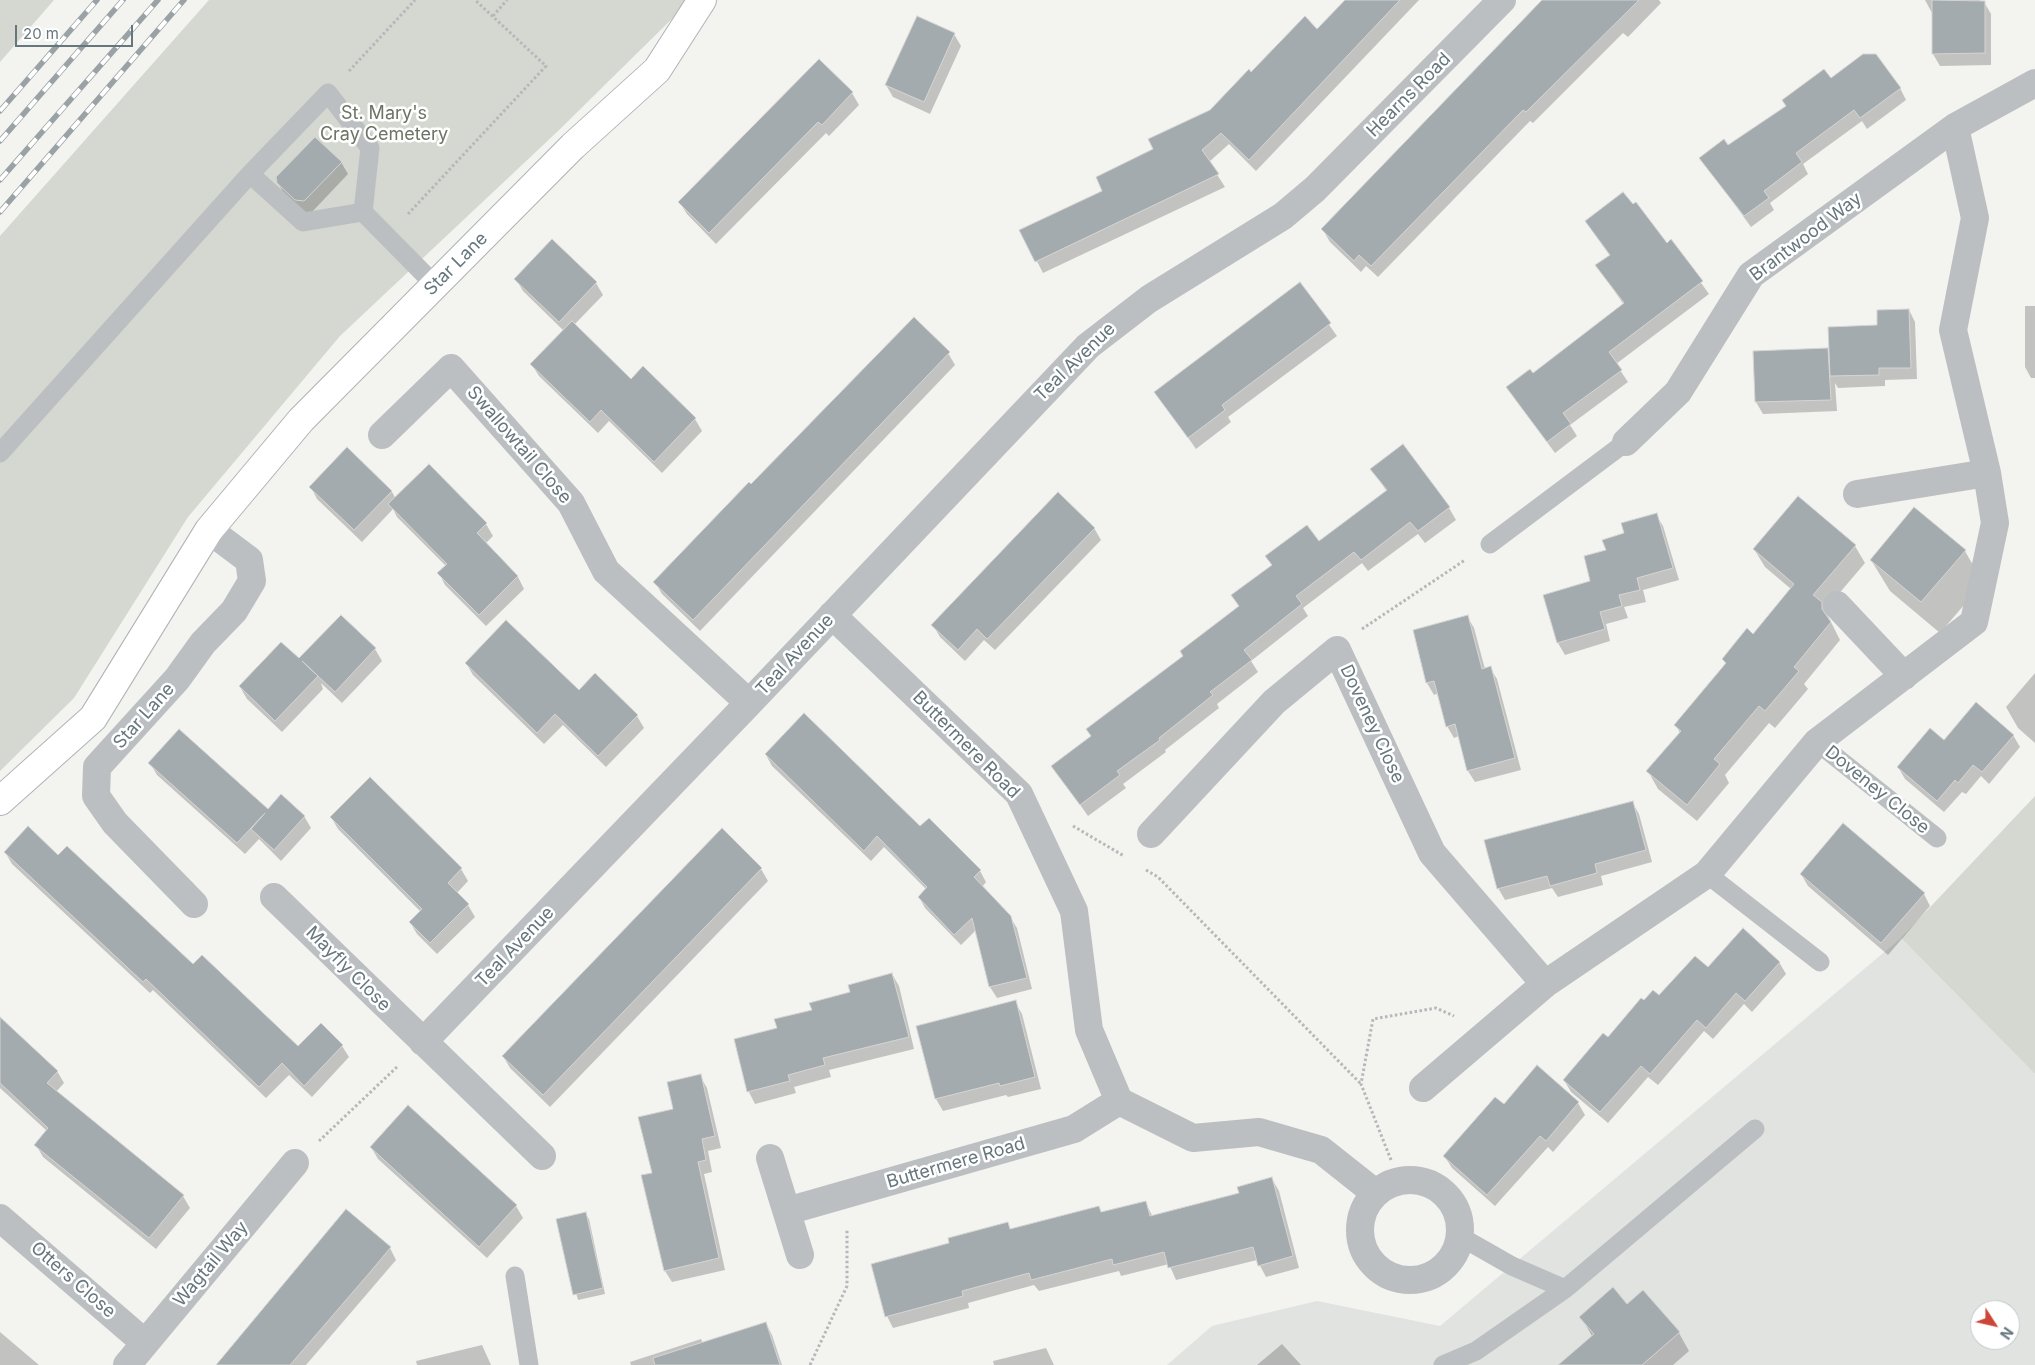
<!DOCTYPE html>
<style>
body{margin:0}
#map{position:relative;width:2035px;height:1365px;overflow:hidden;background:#f3f3f0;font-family:Inter,sans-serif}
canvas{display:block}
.north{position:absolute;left:1970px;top:1300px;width:50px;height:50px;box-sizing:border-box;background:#fff;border:1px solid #c2c8cb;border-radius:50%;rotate:125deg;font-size:14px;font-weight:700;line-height:20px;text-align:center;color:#66767d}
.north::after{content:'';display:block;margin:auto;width:18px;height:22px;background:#cc4638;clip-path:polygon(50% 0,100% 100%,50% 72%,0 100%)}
.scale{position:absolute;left:15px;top:25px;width:118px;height:22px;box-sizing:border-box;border:2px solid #66767d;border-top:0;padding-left:6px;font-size:15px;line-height:18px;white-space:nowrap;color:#66767d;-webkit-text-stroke:4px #fff;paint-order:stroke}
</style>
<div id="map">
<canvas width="2035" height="1365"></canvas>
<div class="north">N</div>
<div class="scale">20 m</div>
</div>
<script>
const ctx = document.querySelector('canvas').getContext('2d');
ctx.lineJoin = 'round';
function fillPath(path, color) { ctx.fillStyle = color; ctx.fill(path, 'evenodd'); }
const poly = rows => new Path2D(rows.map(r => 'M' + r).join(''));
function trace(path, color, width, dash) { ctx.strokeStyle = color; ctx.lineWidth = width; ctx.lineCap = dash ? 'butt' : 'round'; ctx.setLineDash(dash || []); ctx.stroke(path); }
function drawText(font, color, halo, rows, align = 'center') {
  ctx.font = font + ' Inter,sans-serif'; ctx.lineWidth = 5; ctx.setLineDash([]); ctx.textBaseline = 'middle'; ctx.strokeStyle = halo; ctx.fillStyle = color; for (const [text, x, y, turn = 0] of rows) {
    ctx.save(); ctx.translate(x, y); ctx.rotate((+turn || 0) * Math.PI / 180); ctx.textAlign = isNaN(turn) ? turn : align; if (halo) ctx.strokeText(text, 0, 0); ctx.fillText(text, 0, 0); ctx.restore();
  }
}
const built = poly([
 [1901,938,2035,1074,2035,1365,1167,1365,1212,1326,1317,1301,1440,1326],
 [1980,1310,2010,1310,2010,1340,1980,1340]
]);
const green = poly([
 [0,0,54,0,0,62],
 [209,0,687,0,685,6,557,132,340,336,188,517,74,698,0,771,0,236],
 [2035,796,2035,1074,1901,938]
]);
const shadow = poly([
 [1347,0,1419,0,1256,171,1229,144,1209,162,1225,187,1043,273,1021,230,1104,191,1155,149,1210,111,1251,73,1317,30],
 [1544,0,1659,0,1661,3,1628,37,1623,33,1533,123,1530,121,1378,277,1366,266,1361,272,1330,242,1323,230],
 [1925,0,1980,0,1980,3,1984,2,1991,14,1991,65,1940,66,1933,54,1932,13],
 [954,34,961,46,930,114,893,97,886,85],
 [819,60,852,93,859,105,829,136,826,133,716,244,687,214,680,203],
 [1831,79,1900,88,1906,100,1867,129,1862,121,1803,164,1808,174,1770,203,1774,210,1751,227,1701,158,1728,146],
 [341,162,348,174,311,213,303,212,285,195,278,183],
 [1586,222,1666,245,1671,241,1709,294,1616,364,1628,382,1570,425,1577,436,1555,453,1515,399,1533,375,1624,305,1597,266,1610,256],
 [552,241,596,283,603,295,574,325,631,381,695,419,702,431,662,473,609,421,598,433,539,376,532,365,564,331,523,291,516,279],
 [1300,284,1337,336,1228,417,1231,422,1196,449,1156,392],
 [2025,306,2035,306,2035,378,2031,378,2025,367],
 [1909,310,1915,322,1917,379,1885,380,1885,386,1838,388,1835,383,1837,411,1763,414,1756,402,1827,349,1830,355],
 [948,353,955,365,700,631,662,594,655,582],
 [347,449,392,492,396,499,486,524,493,536,485,544,518,577,524,589,486,626,445,585,439,573,446,566,397,517,393,509,362,542,317,499,311,487],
 [1372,469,1449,508,1456,520,1425,543,1418,534,1368,571,1362,563,1303,608,1308,616,1251,661,1258,672,1217,704,1219,708,1165,750,1166,752,1123,784,1126,788,1088,816,1053,766,1092,737,1239,607,1233,596,1272,566,1267,557,1319,542,1387,492],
 [1656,515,1663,526,1679,580,1643,590,1646,602,1624,607,1628,618,1606,624,1610,641,1565,655,1558,643,1545,596,1592,582,1607,551,1625,534],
 [1094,528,1101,540,995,650,984,640,965,661,940,637,933,625],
 [1855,546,1865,563,1825,610,1840,640,1804,684,1808,689,1775,728,1769,723,1725,775,1729,783,1697,821,1658,789,1648,771,1680,733,1676,725,1726,665,1723,659,1753,635,1791,589,1765,567,1754,549],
 [1965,551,1983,583,1940,633,1890,591,1871,560],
 [1467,616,1474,628,1485,669,1490,668,1497,679,1521,770,1475,782,1468,771,1459,736,1454,738,1447,726,1439,693,1434,695,1427,683,1414,631],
 [341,617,375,649,382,661,342,703,321,683,323,689,282,732,247,699,240,687,299,660],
 [466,663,579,692,595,675,637,716,644,728,606,767,563,725,544,744,473,675],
 [2035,673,2035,743,2018,728,2006,707],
 [2013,735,2020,747,1989,784,1981,776,1966,794,1962,792,1944,812,1905,779,1898,767,1944,742],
 [766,755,920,828,929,819,980,871,986,882,982,887,1010,917,1017,928,1032,989,997,998,990,987,976,930,961,945,925,908,919,897,927,890,884,847,871,861,772,766],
 [150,763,268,811,304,816,311,828,281,861,259,839,245,854,157,775],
 [370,778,461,869,468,881,457,893,468,905,475,917,437,954,417,934,410,922,421,912,338,829,331,817],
 [1632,802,1639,814,1652,862,1601,876,1603,885,1558,897,1552,888,1505,900,1498,888],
 [722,830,761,869,768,881,550,1107,510,1068,503,1056],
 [5,852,58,857,298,1047,321,1025,342,1046,349,1057,312,1097,289,1075,266,1098,153,990,150,993,12,864],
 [1801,874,1924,894,1930,906,1888,955,1808,886],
 [1779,962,1786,974,1752,1012,1744,1004,1713,1039,1704,1031,1658,1085,1648,1077,1608,1123,1571,1092,1564,1080,1644,1002,1659,997,1708,969],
 [892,974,899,986,914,1049,829,1070,831,1077,794,1087,796,1093,755,1104,749,1092,735,1040,778,1029],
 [1015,1002,1022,1014,1041,1089,1008,1097,1006,1095,943,1111,936,1099,918,1027],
 [0,1019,57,1071,64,1083,56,1092,183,1196,190,1208,156,1249,43,1157,36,1145,47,1131,0,1088],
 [1538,1067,1578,1103,1585,1115,1553,1152,1548,1147,1495,1206,1452,1168,1445,1157,1504,1106],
 [700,1076,707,1088,721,1148,708,1151,712,1172,704,1174,725,1270,672,1282,665,1271,653,1174,674,1110],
 [408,1107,516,1206,523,1218,487,1258,378,1159,371,1147],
 [1272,1179,1279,1191,1299,1268,1266,1277,1257,1260,1176,1280,1169,1264,1121,1276,1119,1271,1039,1291,1034,1285,968,1303,969,1308,893,1328,887,1316,950,1244,1007,1223,1011,1230,1098,1208,1102,1213,1145,1202,1153,1217,1240,1194],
 [585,1214,589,1219,605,1294,578,1300,557,1220],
 [390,1248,396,1260,306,1365,217,1365],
 [1643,1292,1679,1333,1689,1351,1673,1365,1559,1365,1592,1336,1581,1317,1627,1305],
 [766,1323,772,1335,782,1365,631,1365,630,1362,701,1339,703,1344],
 [0,1332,39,1365,0,1365],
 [1282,1344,1301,1365,1257,1365],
 [482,1345,491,1365,417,1365,416,1361],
 [1046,1348,1054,1365,994,1365,993,1361]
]);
const building = poly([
 [1345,0,1400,0,1249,160,1221,133,1202,150,1219,174,1035,262,1019,230,1102,191,1096,177,1153,149,1148,139,1210,110,1249,69,1251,72,1305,16,1317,29,1345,0],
 [1542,0,1639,0,1526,112,1523,110,1371,266,1359,255,1354,261,1321,229,1542,0],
 [1932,0,1985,1,1985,53,1932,54,1932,0],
 [917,16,955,33,924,102,885,85,917,16],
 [1863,54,1876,54,1901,88,1860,118,1854,110,1796,153,1802,162,1764,191,1769,198,1744,216,1699,158,1724,139,1728,145,1786,106,1782,100,1824,69,1831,78,1863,54],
 [819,59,853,92,822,125,818,122,709,233,678,202,819,59],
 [315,137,342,162,304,201,295,200,277,183,276,177,315,137],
 [1623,192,1633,204,1636,202,1667,243,1671,239,1703,281,1609,352,1622,370,1563,413,1571,424,1547,442,1506,387,1530,369,1533,373,1624,303,1595,265,1610,255,1585,221,1623,192],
 [552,239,597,282,559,322,514,279,552,239],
 [1300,282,1331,323,1222,405,1225,410,1188,438,1154,392,1300,282],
 [1909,309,1911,368,1879,368,1879,375,1830,376,1828,327,1877,325,1877,310,1909,309],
 [914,317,950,352,693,620,653,582,749,482,751,484,914,317],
 [572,321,631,379,643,366,696,418,654,462,601,410,590,422,530,364,572,321],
 [1828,348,1831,400,1755,402,1753,351,1828,348],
 [1403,444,1450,507,1418,531,1410,522,1361,560,1354,552,1296,596,1302,604,1244,650,1252,660,1210,692,1213,695,1159,738,1160,740,1117,771,1120,775,1080,805,1051,766,1091,736,1086,729,1183,656,1180,651,1239,606,1231,595,1272,565,1265,556,1307,525,1319,541,1387,490,1370,469,1403,444],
 [347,447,392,491,354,530,309,487,347,447],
 [429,464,487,523,477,533,518,576,479,615,437,573,447,564,388,504,429,464],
 [1058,492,1095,528,987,639,977,629,958,650,931,625,1058,492],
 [1798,496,1856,545,1813,595,1822,602,1822,609,1831,622,1794,667,1799,671,1765,711,1759,706,1714,759,1720,764,1687,805,1646,771,1681,731,1674,725,1726,663,1722,659,1747,628,1753,634,1794,584,1753,549,1798,496],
 [1914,507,1966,550,1921,602,1870,560,1914,507],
 [1657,513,1673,568,1637,578,1640,590,1619,595,1622,606,1600,612,1605,629,1557,643,1543,595,1590,581,1584,556,1606,550,1602,540,1624,533,1621,523,1657,513],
 [341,615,376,648,335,692,302,661,318,676,275,721,239,686,281,642,299,658,341,615],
 [1468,615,1482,669,1491,666,1515,758,1467,771,1455,724,1446,727,1434,681,1426,683,1413,630,1468,615],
 [506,620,579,690,595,673,638,715,598,756,555,714,537,733,465,663,506,620],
 [1976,702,2014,735,1982,772,1973,765,1958,783,1955,780,1937,801,1897,767,1930,728,1944,740,1976,702],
 [804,713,920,826,929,818,981,870,974,877,1011,916,1027,978,989,987,972,918,954,935,918,897,927,887,877,836,864,851,765,754,804,713],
 [179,729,268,809,281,794,305,816,274,850,251,829,265,813,237,843,148,763,179,729],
 [370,777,462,868,448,883,469,904,430,943,409,922,422,909,330,817,370,777],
 [1633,801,1646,850,1595,864,1597,873,1550,886,1547,876,1497,889,1484,840,1633,801],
 [1843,823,1925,893,1881,943,1800,874,1843,823],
 [28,826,58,855,67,846,193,964,202,955,298,1046,321,1023,343,1045,304,1086,282,1063,259,1087,146,979,143,982,4,852,28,826],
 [722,828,762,868,543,1095,502,1056,722,828],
 [1743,928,1780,962,1745,1001,1736,993,1706,1028,1697,1020,1650,1074,1641,1066,1600,1112,1563,1080,1603,1033,1608,1037,1641,998,1644,1000,1653,990,1659,995,1695,956,1708,967,1743,928],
 [892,973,909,1037,823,1058,825,1065,788,1075,790,1081,747,1092,734,1039,777,1028,774,1019,812,1010,809,1003,850,992,848,985,892,973],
 [1016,1000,1035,1077,1000,1086,999,1083,935,1099,916,1026,1016,1000],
 [0,1017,58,1071,47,1083,184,1195,149,1238,34,1145,48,1128,0,1083,0,1017],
 [1537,1065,1579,1102,1546,1141,1540,1136,1487,1195,1443,1156,1495,1097,1504,1104,1537,1065],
 [701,1074,715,1136,702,1139,706,1160,698,1162,719,1258,664,1271,641,1175,652,1173,638,1117,673,1109,667,1082,701,1074],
 [408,1105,517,1205,479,1247,370,1147,408,1105],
 [1272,1177,1293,1256,1258,1266,1253,1247,1168,1268,1164,1252,1113,1265,1112,1259,1031,1280,1029,1273,962,1291,963,1296,885,1317,871,1264,949,1243,948,1238,1008,1222,1010,1229,1099,1206,1101,1212,1146,1201,1150,1216,1239,1193,1237,1187,1272,1177],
 [346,1209,391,1247,371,1271,290,1365,216,1365,346,1209],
 [586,1212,603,1288,573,1295,556,1219,586,1212],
 [1613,1287,1627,1304,1643,1290,1680,1332,1642,1365,1558,1365,1594,1334,1579,1317,1613,1287],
 [766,1322,780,1365,655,1365,653,1358,766,1322]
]);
const path = poly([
 [493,16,507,0],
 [349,71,415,0],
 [408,214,546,66,475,0],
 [1362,629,1465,560],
 [1073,826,1124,856],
 [1146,870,1158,877,1361,1084],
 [319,1141,398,1066],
 [1391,1160,1361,1084,1373,1019,1436,1008,1454,1016],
 [810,1365,847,1286,847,1229]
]);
const lane = poly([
 [328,93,370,148,363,212,303,222,250,174,328,93],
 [363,212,435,285],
 [0,453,250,174],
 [1490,544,1626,442],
 [1817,742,1937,838],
 [1707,874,1820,962],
 [1461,1237,1512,1266,1565,1289,1755,1129],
 [515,1276,529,1365],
 [1443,1365,1476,1351,1565,1289]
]);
const street = poly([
 [382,435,451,368,571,503,606,571,749,703],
 [1626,442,1678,392,1751,275,1955,127,2035,83],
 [1857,494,1987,473],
 [1837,605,1904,676],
 [832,615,1019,794,1074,911,1089,1030,1119,1101,1193,1138,1259,1132,1321,1150,1374,1192],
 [1151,834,1274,702,1337,650,1432,853,1545,984],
 [274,897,542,1156],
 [194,904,115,823,96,796,97,767,177,679,203,643,234,611,252,581,249,560,209,530],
 [423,1042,749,703,1088,346,1149,299,1283,216,1315,189,1502,0],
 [1423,1088,1545,984,1707,874,1817,742,1974,622,1995,523,1987,473,1953,330,1975,218,1955,127],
 [770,1158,800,1255],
 '1360 1230a50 50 0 1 1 100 0a50 50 0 1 1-100 0Z',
 [787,1211,1074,1129,1119,1101],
 [0,1218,145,1343],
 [127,1365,295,1163]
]);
const secondary = poly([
 [0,801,93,718,209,530,301,420,573,146,657,70,702,0]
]);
const rail = poly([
 [0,111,97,0],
 [0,141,123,0],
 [0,180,158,0],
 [0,212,184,0]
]);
const streetNames = [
 ["Hearns Road",1409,95,-45],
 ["Brantwood Way",1806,237,-37],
 ["Star Lane",456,264,-45],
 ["Teal Avenue",1075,362,-44],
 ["Swallowtail Close",519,445,49],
 ["Teal Avenue",795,655,-47],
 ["Star Lane",144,716,-48],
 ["Doveney Close",1372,724,65],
 ["Buttermere Road",966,745,45],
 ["Doveney Close",1877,790,39],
 ["Teal Avenue",515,947,-46],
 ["Mayfly Close",348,969,45],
 ["Buttermere Road",956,1163,-16],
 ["Wagtail Way",211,1264,-50],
 ["Otters Close",73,1280,41]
];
const parkNames = [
 ["St. Mary's",384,114],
 ["Cray Cemetery",384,135]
];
fillPath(built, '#e1e3e1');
fillPath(green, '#d4d8d0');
fillPath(shadow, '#0003');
fillPath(building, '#a3abae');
trace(building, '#d5d4d3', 1);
trace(secondary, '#aeb3b6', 30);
trace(path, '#b5b8ba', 3, [2.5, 2.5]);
trace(lane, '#bbbfc1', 19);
trace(street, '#bbbfc1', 28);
trace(secondary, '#fff', 28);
trace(rail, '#9ba2a5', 5.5);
trace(rail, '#fff', 4, [11]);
drawText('18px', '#66767d', '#fff', streetNames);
drawText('18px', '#6a7564', '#fff', parkNames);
</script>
